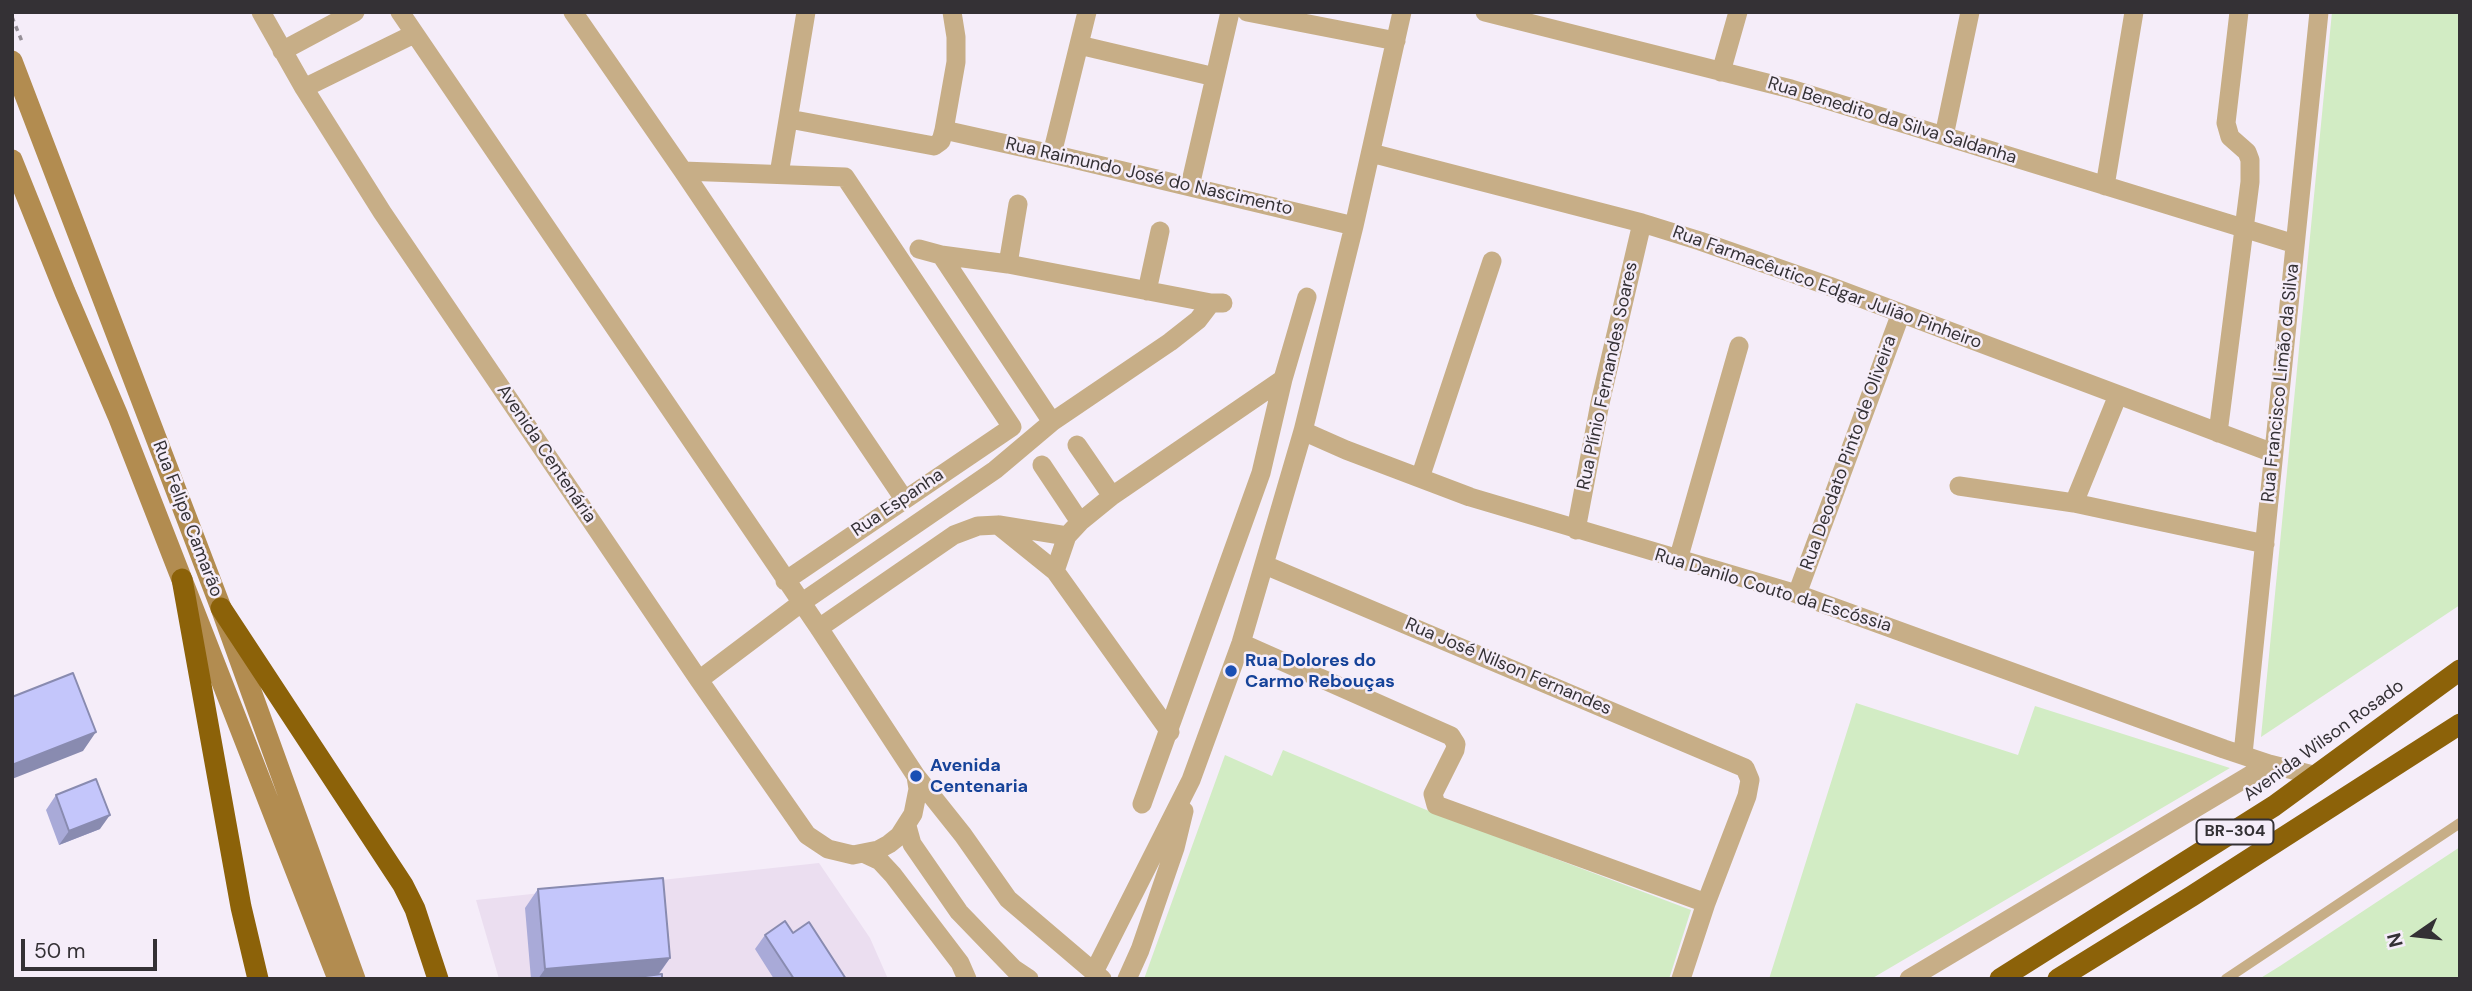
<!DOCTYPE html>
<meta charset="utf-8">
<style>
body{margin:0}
#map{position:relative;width:2472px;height:991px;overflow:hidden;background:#f5edf9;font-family:"DM Sans",sans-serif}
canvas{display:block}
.frame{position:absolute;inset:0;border:14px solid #343135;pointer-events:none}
.north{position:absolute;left:2381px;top:900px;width:70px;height:70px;-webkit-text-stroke:5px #f5edf9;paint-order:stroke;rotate:256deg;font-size:19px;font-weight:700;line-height:28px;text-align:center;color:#343135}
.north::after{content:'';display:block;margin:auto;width:24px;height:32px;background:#343135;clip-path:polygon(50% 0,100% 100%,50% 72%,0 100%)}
.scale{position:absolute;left:21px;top:939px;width:136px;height:32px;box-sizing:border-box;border:4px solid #343135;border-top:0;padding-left:9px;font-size:21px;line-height:24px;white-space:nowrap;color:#343135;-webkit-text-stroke:5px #f5edf9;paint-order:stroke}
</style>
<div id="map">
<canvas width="2472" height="991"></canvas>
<div class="frame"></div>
<div class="north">N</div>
<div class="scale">50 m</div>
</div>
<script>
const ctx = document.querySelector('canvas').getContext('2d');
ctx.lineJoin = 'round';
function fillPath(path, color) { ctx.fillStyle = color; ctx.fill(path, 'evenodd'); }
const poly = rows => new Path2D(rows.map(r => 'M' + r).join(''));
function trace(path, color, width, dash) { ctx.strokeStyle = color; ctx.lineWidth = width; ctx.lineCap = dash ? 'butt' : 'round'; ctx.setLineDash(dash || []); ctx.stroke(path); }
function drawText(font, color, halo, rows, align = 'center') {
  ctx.font = font + ' "DM Sans",sans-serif'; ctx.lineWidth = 5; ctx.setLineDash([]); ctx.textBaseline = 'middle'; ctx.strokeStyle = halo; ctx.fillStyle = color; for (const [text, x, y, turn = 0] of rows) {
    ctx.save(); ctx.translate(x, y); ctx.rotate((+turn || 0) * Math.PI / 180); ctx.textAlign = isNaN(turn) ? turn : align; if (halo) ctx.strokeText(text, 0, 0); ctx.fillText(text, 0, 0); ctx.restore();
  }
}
const built = poly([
 [819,863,870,938,888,979,499,979,476,900]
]);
const green = poly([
 [2332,12,2460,12,2460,605,2261,737],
 [1856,703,2018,755,2035,706,2230,768,1871,979,1769,979],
 [1283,750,1424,809,1691,910,1669,979,1144,979,1225,755,1272,776],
 [2460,847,2460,979,2259,979,2280,966]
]);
const path = poly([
 [12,17,23,44]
]);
const lane = poly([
 [2226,979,2460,823]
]);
const street = poly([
 [261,12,304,88,382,212,699,680,807,835,828,849,853,855,878,850,889,844,899,836,913,814,918,789,916,776],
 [400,12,819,628,916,776,963,835,1008,899,1102,979],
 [573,12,683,171,904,499],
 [1247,12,1396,41],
 [1485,12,1791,89,2295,244],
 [1079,45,1215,77],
 [282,51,355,12],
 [1721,72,1738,12],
 [304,88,414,34],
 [789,119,934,146,941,141,944,130,956,62,956,37,952,12],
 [944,130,1052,154,1354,226],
 [1944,136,1970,12],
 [1371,153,1642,223,1700,241,1829,286,2273,453],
 [1052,154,1087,12],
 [683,171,845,177,1012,427,785,581],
 [779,174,806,12],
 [1190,186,1230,12],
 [2105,186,2134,12],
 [919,249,941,255,1008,264,1211,303,1223,303],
 [1008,264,1018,204],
 [1147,291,1160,231],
 [1052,422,1170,342,1198,320,1211,303],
 [1303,431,1346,450,1470,497,1797,594,2224,749,2269,764,2317,776],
 [2218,433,2250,182,2250,160,2247,152,2230,137,2226,123,2239,12],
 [1077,445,1112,496],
 [1042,465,1080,522],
 [1420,478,1492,261],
 [1959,486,2074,503,2265,544],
 [2074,503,2118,395],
 [999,525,1067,536],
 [1576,530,1600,403,1642,223],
 [1678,560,1739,346],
 [1265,565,1745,768,1750,780,1747,796,1706,903,1681,979],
 [1797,594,1901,313],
 [819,628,954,535,978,526,998,525,1055,571],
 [1241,643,1451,736,1456,744,1455,750,1433,794,1436,805,1706,903],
 [699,680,801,603,995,470,1052,422,941,255],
 [1170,732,1055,571,1067,536,1080,522,1112,496,1283,379],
 [2243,754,2319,12],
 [1142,804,1261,473,1283,379,1307,297],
 [907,826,912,844,959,912,1014,969,1029,979],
 [865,854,880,861,893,875,960,963,967,979],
 [1094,972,1191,780,1241,643,1303,431,1354,226,1402,12],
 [1127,979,1140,950,1175,848,1184,811],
 [1909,979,2269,764]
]);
const secondary = poly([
 [12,61,221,608,355,979],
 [12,160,65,292,118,416,338,979]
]);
const highway = poly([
 [182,579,241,907,258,979],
 [221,608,403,885,415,909,438,979],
 [2000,979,2274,806,2460,670],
 [2058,979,2192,896,2460,724]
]);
const wall = poly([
 [56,795,100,829,59,845,46,810],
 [538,889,670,958,659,974,662,979,531,979,525,908],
 [793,933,846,979,774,979,755,949,765,935]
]);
const shadedWall = poly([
 [96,732,83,751,12,779,12,765],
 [110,815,100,829,59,845,69,831],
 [670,958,657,976,632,979,538,979,545,969]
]);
const building = poly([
 [73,673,96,732,12,765,12,697,73,673],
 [96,779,110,815,69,831,56,795,96,779],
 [663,878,670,958,545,969,538,889,663,878],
 [785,921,793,933,809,922,846,979,794,979,765,935,785,921],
 [662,974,662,979,621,979,662,974]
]);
const markers = [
 [1231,671,7,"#1a4fb4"],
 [916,776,7,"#1a4fb4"]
];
const shields = [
 [2235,832,77]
];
const shieldNames = [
 ["BR-304",2235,832]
];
const streetNames = [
 ["Rua Benedito da Silva Saldanha",1892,121,17],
 ["Rua Raimundo José do Nascimento",1149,177,13],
 ["Rua Farmacêutico Edgar Julião Pinheiro",1827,288,20],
 ["Rua Plínio Fernandes Soares",1608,376,-78],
 ["Rua Francisco Limão da Silva",2281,383,-84],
 ["Rua Deodato Pinto de Oliveira",1849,453,-70],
 ["Avenida Centenária",546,454,56],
 ["Rua Espanha",898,503,-34],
 ["Rua Felipe Camarão",187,519,69],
 ["Rua Danilo Couto da Escóssia",1773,591,17],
 ["Rua José Nilson Fernandes",1508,667,23],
 ["Avenida Wilson Rosado",2324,741,-36]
];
const transitNames = [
 ["Rua Dolores do",1245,661],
 ["Carmo Rebouças",1245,682],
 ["Avenida",930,766],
 ["Centenaria",930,787]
];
fillPath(built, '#ebdef0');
fillPath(green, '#d2ecc4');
trace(path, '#958f97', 3.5, [5, 5]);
trace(lane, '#c7ae87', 10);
trace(street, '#c7ae87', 19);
trace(secondary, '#b28c50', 21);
trace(highway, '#8c6209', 21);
fillPath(wall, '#a9aad8');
fillPath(shadedWall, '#898bb0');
fillPath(building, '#c4c6fb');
trace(building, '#898bb0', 2);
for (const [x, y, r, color] of markers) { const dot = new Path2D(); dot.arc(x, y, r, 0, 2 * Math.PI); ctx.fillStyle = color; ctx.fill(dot); trace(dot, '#f5edf9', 2.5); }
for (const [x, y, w] of shields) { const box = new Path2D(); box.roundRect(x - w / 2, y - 12.5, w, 25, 5); ctx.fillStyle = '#f5edf9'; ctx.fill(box); trace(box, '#343135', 2); }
drawText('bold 16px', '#343135', null, shieldNames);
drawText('18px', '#343135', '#f5edf9', streetNames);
drawText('bold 18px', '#164399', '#f5edf9', transitNames, 'left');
</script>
